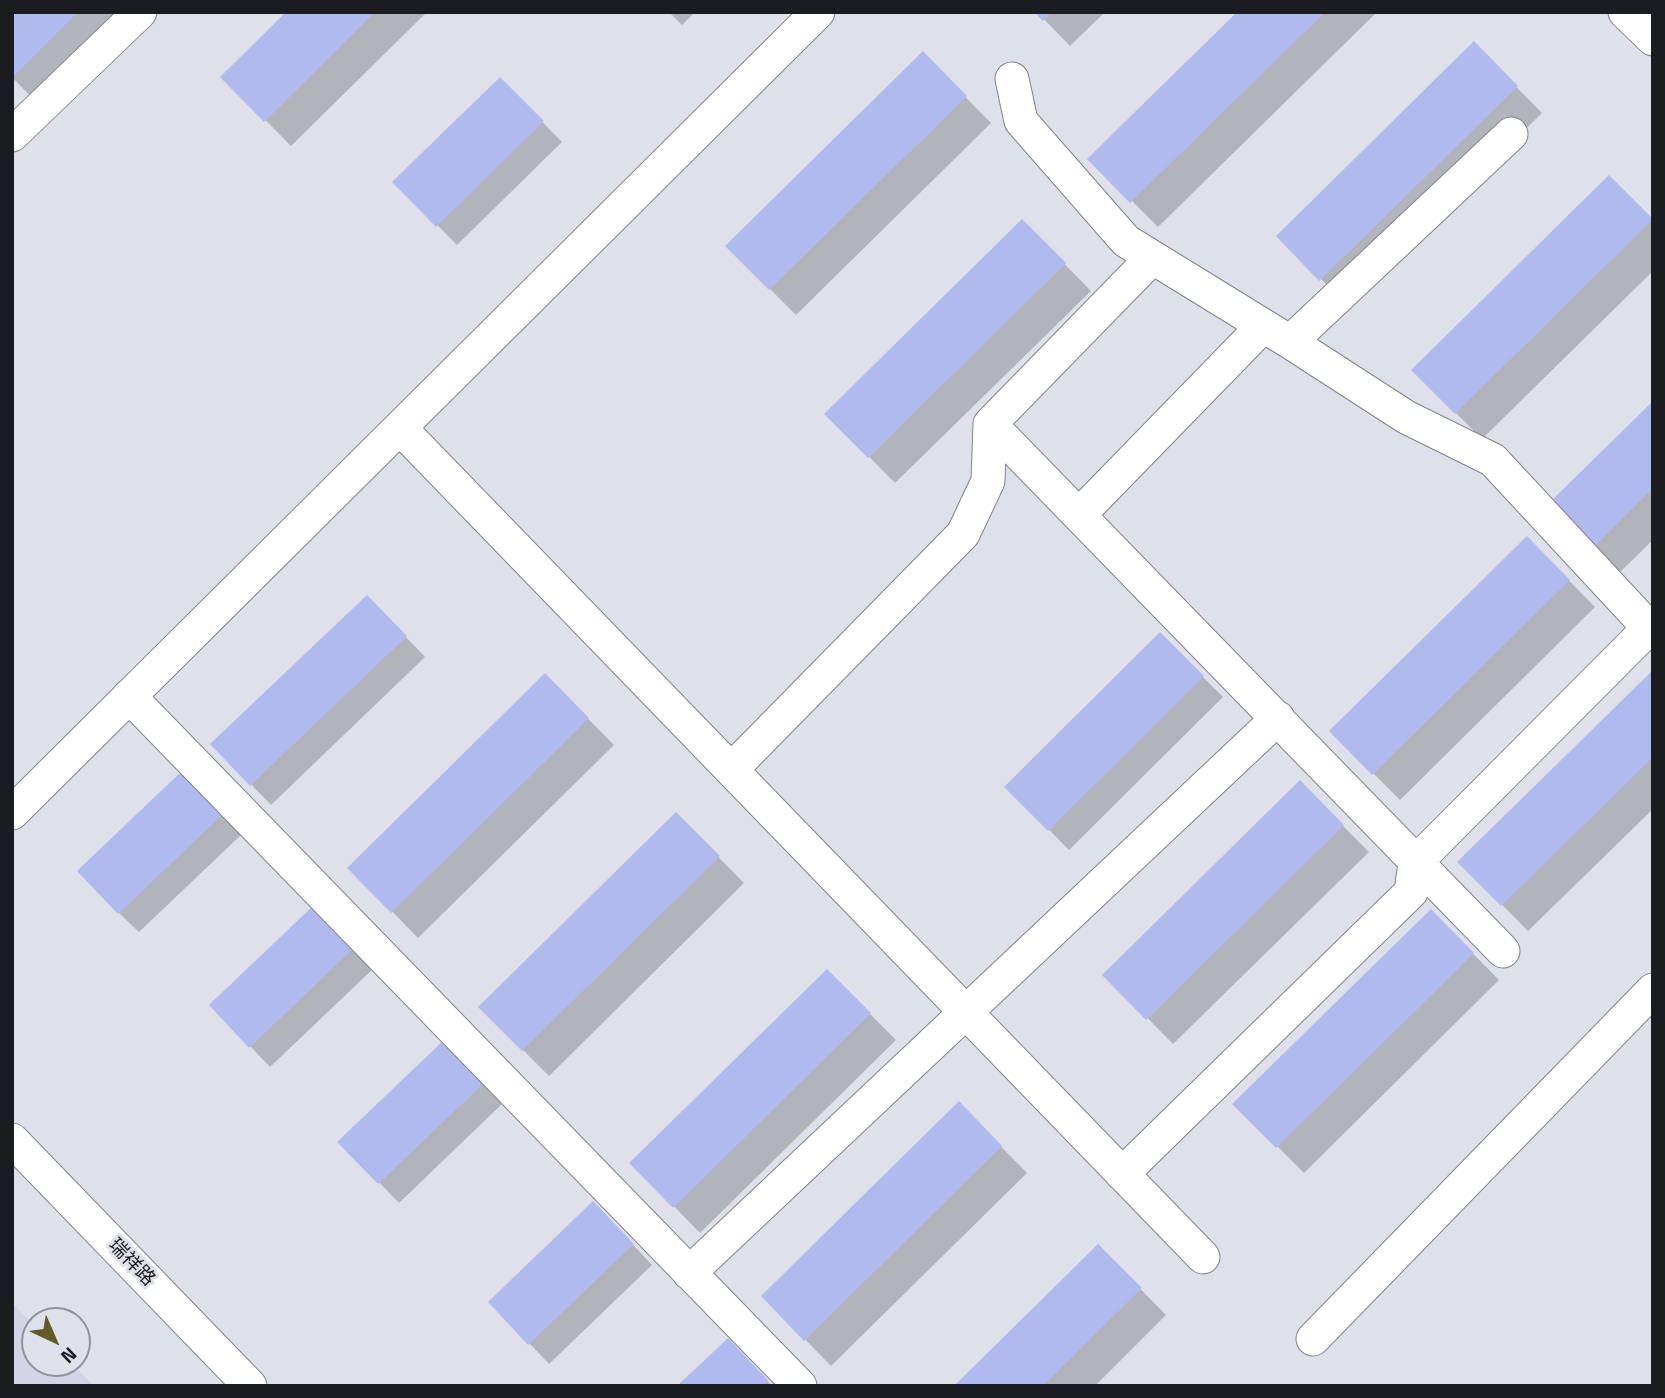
<!DOCTYPE html>
<meta charset="utf-8">
<style>
body{margin:0}
#map{position:relative;width:1665px;height:1398px;overflow:hidden;background:#dfe1ea;font-family:"Titillium Web",sans-serif}
canvas{display:block}
.frame{position:absolute;inset:0;border:14px solid #1b1c1f;pointer-events:none}
.north{position:absolute;left:21px;top:1307px;width:70px;height:70px;box-sizing:border-box;background:#dfe1ea;border:2px solid #919299;border-radius:50%;rotate:136deg;font-size:19px;font-weight:700;line-height:28px;text-align:center;color:#1b1c1f}
.north::after{content:'';display:block;margin:auto;width:24px;height:32px;background:#625b28;clip-path:polygon(50% 0,100% 100%,50% 72%,0 100%)}
</style>
<div id="map">
<canvas width="1665" height="1398"></canvas>
<div class="frame"></div>
<div class="north">N</div>
</div>
<script>
const ctx = document.querySelector('canvas').getContext('2d');
ctx.lineJoin = 'round';
function fillPath(path, color) { ctx.fillStyle = color; ctx.fill(path, 'evenodd'); }
const poly = rows => new Path2D(rows.map(r => 'M' + r).join(''));
function trace(path, color, width, dash) { ctx.strokeStyle = color; ctx.lineWidth = width; ctx.lineCap = dash ? 'butt' : 'round'; ctx.setLineDash(dash || []); ctx.stroke(path); }
function drawText(font, color, halo, rows, align = 'center') {
  ctx.font = font + ' "Titillium Web","Noto Sans SC",sans-serif'; ctx.lineWidth = 6; ctx.setLineDash([]); ctx.textBaseline = 'middle'; ctx.strokeStyle = halo; ctx.fillStyle = color; for (const [text, x, y, turn = 0] of rows) {
    ctx.save(); ctx.translate(x, y); ctx.rotate((+turn || 0) * Math.PI / 180); ctx.textAlign = isNaN(turn) ? turn : align; if (halo) ctx.strokeText(text, 0, 0); ctx.fillText(text, 0, 0); ctx.restore();
  }
}
const built = poly([
 [12,1303,35,1326,35,1363,71,1363,94,1386,12,1386]
]);
const shadow = poly([
 [12,12,130,12,38,104,12,77],
 [288,12,427,12,291,146,223,77],
 [669,12,695,12,682,25],
 [1037,12,1105,12,1070,46],
 [1240,12,1377,12,1158,227,1090,159],
 [1474,44,1542,113,1347,305,1278,236],
 [923,54,991,123,796,315,727,246],
 [500,79,562,142,457,245,395,182],
 [1609,177,1653,221,1653,271,1482,439,1413,370],
 [1022,221,1091,291,895,483,827,414],
 [1653,403,1653,540,1619,573,1551,504],
 [1527,538,1595,607,1400,800,1331,731],
 [387,617,425,657,271,805,212,744],
 [1160,634,1223,697,1069,850,1007,787],
 [1653,672,1653,809,1528,931,1460,862],
 [545,675,614,745,418,938,350,868],
 [183,773,242,834,139,932,119,913],
 [1300,783,1369,852,1173,1044,1105,975],
 [676,814,744,883,549,1076,480,1007],
 [314,907,374,968,270,1067,211,1005],
 [1431,911,1499,980,1304,1173,1235,1104],
 [827,971,896,1040,700,1233,632,1163],
 [462,1063,502,1104,399,1203,340,1142],
 [959,1104,1027,1173,831,1366,763,1296],
 [613,1223,652,1265,549,1364,490,1302],
 [1098,1246,1166,1315,1095,1386,956,1386],
 [728,1340,772,1386,680,1386]
]);
const building = poly([
 [12,12,78,12,12,78],
 [286,12,375,12,264,122,220,77],
 [1034,12,1052,12,1043,21],
 [1237,12,1325,12,1130,203,1087,159],
 [1474,41,1518,86,1319,281,1276,236],
 [923,51,967,96,769,290,725,246],
 [500,77,544,121,436,227,392,182],
 [1609,175,1653,219,1455,414,1411,370],
 [1022,219,1066,263,868,458,824,414],
 [1653,401,1653,488,1592,549,1548,504],
 [1527,536,1570,580,1372,775,1329,731],
 [367,595,407,636,250,786,210,744],
 [1160,632,1204,676,1048,831,1004,787],
 [1653,670,1653,757,1501,906,1457,862],
 [545,673,589,718,391,913,347,868],
 [183,770,224,813,118,914,77,871],
 [1300,780,1344,825,1146,1020,1102,975],
 [676,812,720,856,522,1051,478,1007],
 [314,905,355,947,249,1048,209,1005],
 [1431,909,1474,953,1276,1148,1232,1104],
 [827,969,871,1013,673,1208,629,1163],
 [443,1041,483,1084,378,1184,337,1142],
 [959,1101,1002,1146,804,1341,761,1296],
 [593,1201,634,1244,528,1345,488,1302],
 [1098,1244,1142,1288,1043,1386,954,1386],
 [728,1338,768,1380,762,1386,677,1386]
]);
const minor = poly([
 [1625,12,1653,39],
 [1012,79,1021,121,1126,241,1290,342,1511,134],
 [12,135,140,12],
 [1290,342,1406,417,1493,460,1649,628],
 [990,424,1503,951],
 [400,428,1203,1257],
 [1079,515,1263,326],
 [129,696,800,1386],
 [731,770,963,534,988,481,990,424,1152,258],
 [12,813,818,12],
 [12,1140,250,1386],
 [1122,1174,1411,892,1415,863,1653,624],
 [689,1273,1278,718],
 [1313,1339,1653,990]
]);
const streetNames = [
 ["瑞祥路",131,1263,46]
];
fillPath(built, '#d1d5e5');
fillPath(shadow, '#0003');
fillPath(building, '#b0baef');
trace(minor, '#82838c', 35);
trace(minor, '#fff', 33);
drawText('19px', '#1b1c1f', '#dfe1ea', streetNames);
</script>
